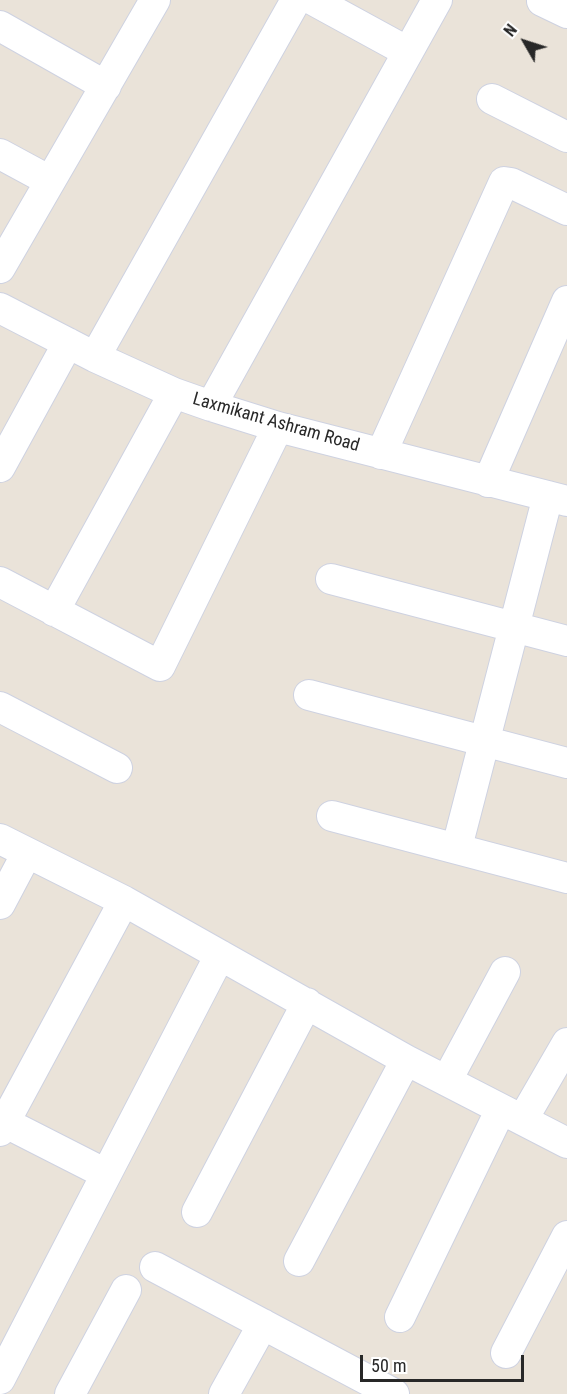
<!DOCTYPE html>
<style>
body{margin:0}
#map{position:relative;width:567px;height:1394px;overflow:hidden;background:#eae3d9;font-family:"Roboto Condensed",sans-serif}
canvas{display:block}
.north{position:absolute;left:495px;top:12px;width:60px;height:60px;-webkit-text-stroke:4px #fff;paint-order:stroke;rotate:309deg;font-size:16px;font-weight:700;line-height:24px;text-align:center;color:#282828}
.north::after{content:'';display:block;margin:auto;width:21px;height:27px;background:#282828;clip-path:polygon(50% 0,100% 100%,50% 72%,0 100%)}
.scale{position:absolute;left:360px;top:1355px;width:164px;height:27px;box-sizing:border-box;border:3px solid #282828;border-top:0;padding-left:8px;font-size:18px;line-height:21px;white-space:nowrap;color:#282828;-webkit-text-stroke:4px #fff;paint-order:stroke}
</style>
<div id="map">
<canvas width="567" height="1394"></canvas>
<div class="north">N</div>
<div class="scale">50 m</div>
</div>
<script>
const ctx = document.querySelector('canvas').getContext('2d');
ctx.lineJoin = 'round';
const poly = rows => new Path2D(rows.map(r => 'M' + r).join(''));
function trace(path, color, width, dash) { ctx.strokeStyle = color; ctx.lineWidth = width; ctx.lineCap = dash ? 'butt' : 'round'; ctx.setLineDash(dash || []); ctx.stroke(path); }
function drawText(font, color, halo, rows, align = 'center') {
  ctx.font = font + ' "Roboto Condensed",sans-serif'; ctx.lineWidth = 6; ctx.setLineDash([]); ctx.textBaseline = 'middle'; ctx.strokeStyle = halo; ctx.fillStyle = color; for (const [text, x, y, turn = 0] of rows) {
    ctx.save(); ctx.translate(x, y); ctx.rotate((+turn || 0) * Math.PI / 180); ctx.textAlign = isNaN(turn) ? turn : align; if (halo) ctx.strokeText(text, 0, 0); ctx.fillText(text, 0, 0); ctx.restore();
  }
}
const minor = poly([
 [313,0,408,52],
 [542,1,567,13],
 [0,26,106,86],
 [492,99,567,137],
 [0,154,50,181],
 [0,268,155,0],
 [0,308,95,357,174,393,211,406,278,427,567,501],
 [95,357,296,0],
 [211,406,437,0],
 [381,454,504,182,511,183,567,210],
 [0,467,68,343],
 [488,482,567,301],
 [331,579,567,641],
 [0,582,160,666,278,427],
 [54,611,174,393],
 [309,695,567,763],
 [0,707,117,768],
 [332,816,567,878],
 [0,839,124,901,406,1060,567,1143],
 [457,847,548,496],
 [0,904,27,853],
 [447,1080,505,972],
 [523,1119,567,1043],
 [0,1120,106,1174],
 [0,1131,124,901],
 [197,1212,307,1003],
 [299,1261,406,1060],
 [155,1267,394,1394],
 [400,1317,501,1109],
 [506,1353,567,1236],
 [0,1379,220,955],
 [70,1394,126,1290],
 [224,1394,263,1324]
]);
const streetNames = [
 ["Laxmikant Ashram Road",276,423,16]
];
trace(minor, '#ced2e1', 32);
trace(minor, '#fff', 30);
drawText('18px', '#282828', '#fff', streetNames);
</script>
